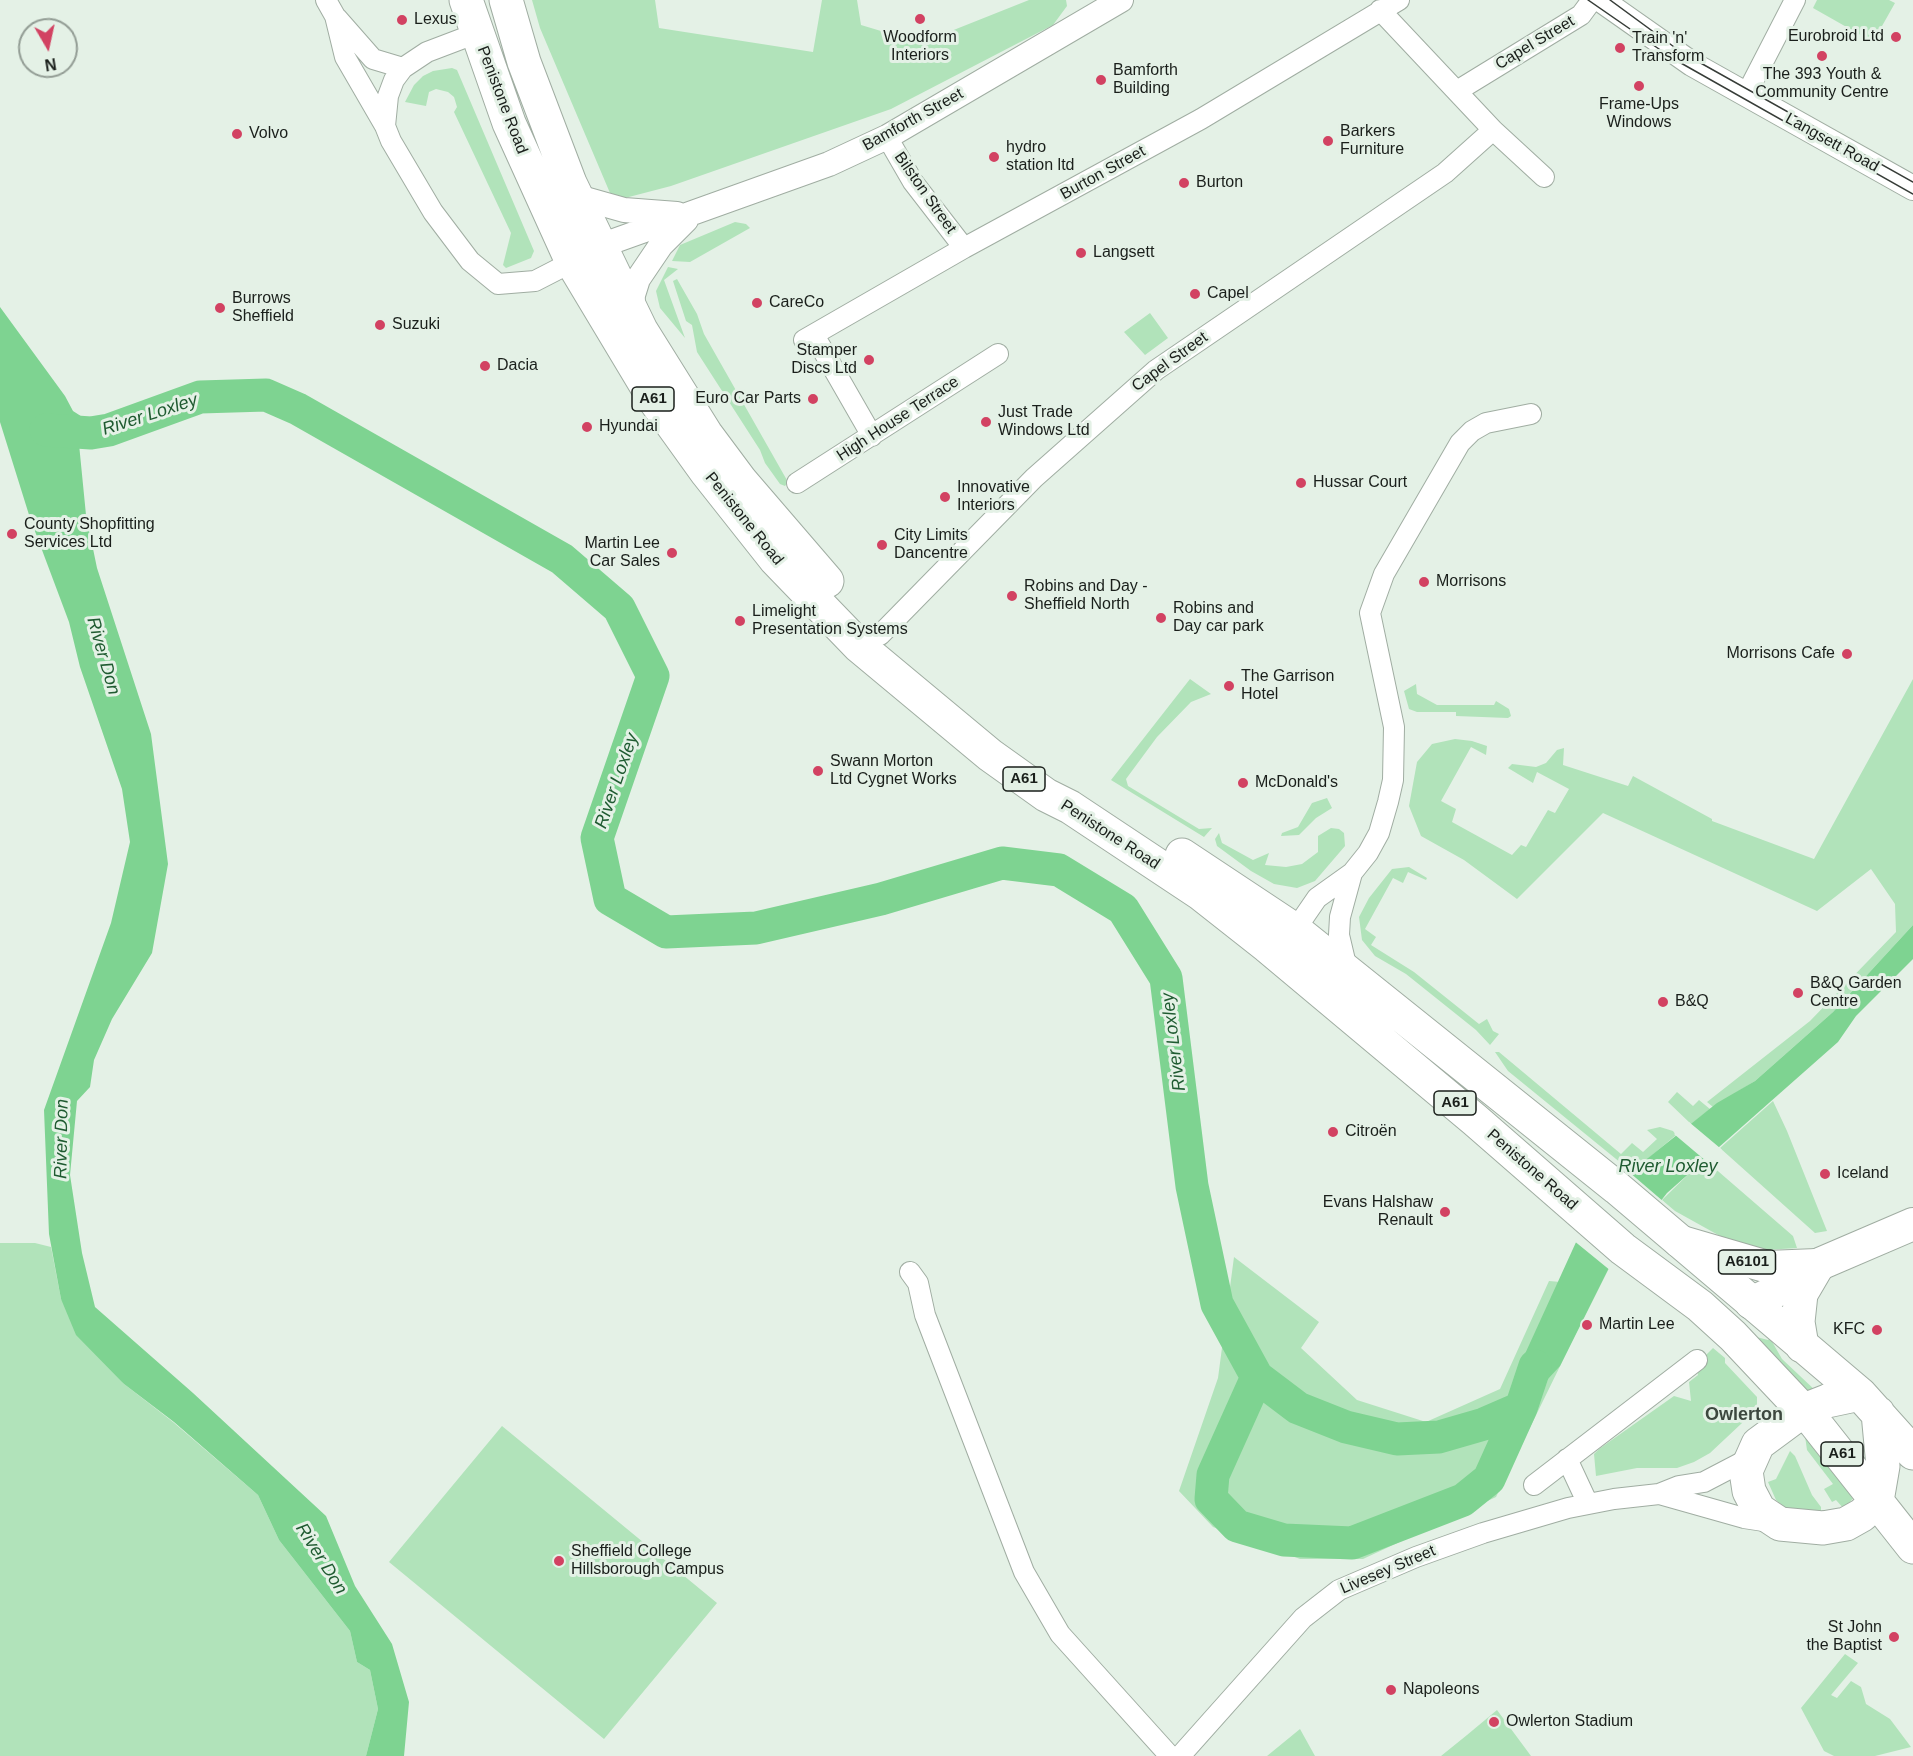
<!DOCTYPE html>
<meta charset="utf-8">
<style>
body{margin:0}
#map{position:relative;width:1913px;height:1756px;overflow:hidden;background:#e4f1e6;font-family:Helvetica,sans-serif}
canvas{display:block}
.north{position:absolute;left:18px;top:18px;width:60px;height:60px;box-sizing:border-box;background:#e4f1e6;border:2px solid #939d95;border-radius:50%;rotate:171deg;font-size:16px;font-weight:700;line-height:24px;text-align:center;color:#1a1f1b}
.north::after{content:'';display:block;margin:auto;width:21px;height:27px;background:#d24262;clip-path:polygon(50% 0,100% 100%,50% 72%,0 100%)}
</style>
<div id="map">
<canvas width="1913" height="1756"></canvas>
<div class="north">N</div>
</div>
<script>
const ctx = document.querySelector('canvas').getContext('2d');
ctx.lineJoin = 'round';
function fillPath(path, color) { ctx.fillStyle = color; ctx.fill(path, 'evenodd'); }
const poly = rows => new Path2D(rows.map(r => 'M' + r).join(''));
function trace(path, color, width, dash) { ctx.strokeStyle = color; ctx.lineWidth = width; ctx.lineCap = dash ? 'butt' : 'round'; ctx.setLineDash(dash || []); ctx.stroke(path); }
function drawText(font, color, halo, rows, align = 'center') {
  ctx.font = font + ' Helvetica,sans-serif'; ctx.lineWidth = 6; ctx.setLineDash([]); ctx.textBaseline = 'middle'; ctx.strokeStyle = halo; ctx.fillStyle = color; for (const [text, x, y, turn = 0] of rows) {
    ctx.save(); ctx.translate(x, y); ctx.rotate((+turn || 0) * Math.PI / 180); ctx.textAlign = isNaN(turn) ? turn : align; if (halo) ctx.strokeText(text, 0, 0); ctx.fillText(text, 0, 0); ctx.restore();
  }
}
const green = poly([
 [532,0,655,0,659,28,813,52,822,0,857,0,861,25,921,43,1029,0,1066,0,1067,6,1053,25,891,109,671,186,625,198,610,193,540,28],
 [1817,0,1889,0,1895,3,1873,42,1813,8],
 [452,68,457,70,534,251,531,258,506,268,503,265,511,233,454,112,457,107,454,97,448,92,436,89,429,92,426,106,405,102,414,85,423,76,433,71],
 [735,222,746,224,750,228,690,262,672,261,680,245],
 [668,267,678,269,664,280,685,338,660,308,656,291],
 [677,279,697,314,704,334,788,482,785,486,780,484,765,463,760,450,697,352,692,325,686,321,673,281],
 [1150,313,1168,338,1145,355,1124,332],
 [1190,679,1211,694,1191,702,1157,737,1126,779,1128,786,1199,829,1212,828,1204,837,1111,780],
 [1913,679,1913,925,1833,1012,1755,1081,1713,1107,1707,1102,1810,1021,1896,932,1895,904,1871,869,1817,911,1603,813,1517,899,1464,860,1421,836,1409,806,1417,762,1432,744,1455,739,1472,741,1487,746,1486,755,1471,747,1441,801,1456,809,1452,822,1512,855,1521,845,1526,847,1548,810,1555,813,1569,789,1537,772,1533,783,1508,768,1512,764,1536,767,1546,763,1557,750,1564,748,1563,765,1628,786,1633,776,1712,819,1712,821,1814,859],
 [1416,684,1417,694,1437,705,1494,705,1496,701,1509,709,1511,716,1508,718,1456,716,1456,712,1417,712,1409,709,1404,691],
 [1327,798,1332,808,1316,818,1299,835,1281,836,1282,833,1298,827,1312,803],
 [1331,828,1339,829,1344,833,1345,846,1315,881,1297,888,1274,884,1251,871,1217,846,1215,839,1219,833,1222,843,1253,860,1269,853,1265,865,1286,867,1302,864,1318,852,1318,836],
 [1409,867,1427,878,1426,880,1408,872,1403,883,1393,878,1365,929,1376,937,1371,945,1414,972,1479,1024,1487,1019,1493,1031,1499,1034,1490,1045,1476,1030,1406,974,1375,956,1362,940,1359,917,1369,898,1392,869],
 [1495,1052,1499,1052,1621,1154,1632,1143,1643,1152,1657,1139,1647,1130,1660,1127,1673,1131,1676,1135,1632,1172,1508,1071],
 [1677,1092,1693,1106,1699,1100,1710,1109,1691,1124,1668,1102],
 [1773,1101,1787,1131,1827,1231,1815,1233,1720,1148],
 [1704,1159,1793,1236,1797,1248,1766,1250,1738,1246,1675,1211,1662,1200],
 [0,1243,35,1243,51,1247,61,1299,124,1384,173,1422,258,1495,279,1540,350,1631,357,1662,370,1670,378,1709,366,1756,0,1756],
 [1234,1257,1319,1322,1301,1348,1357,1400,1426,1422,1500,1389,1549,1281,1584,1284,1588,1309,1496,1497,1363,1559,1300,1559,1213,1527,1179,1491,1218,1378],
 [1745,1334,1768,1340,1770,1338,1782,1359,1817,1392,1813,1400],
 [1713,1348,1725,1358,1725,1363,1757,1397,1757,1409,1710,1453,1694,1462,1677,1468,1637,1468,1596,1476,1594,1454,1599,1449,1674,1396,1691,1401,1689,1382,1698,1375,1696,1365],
 [502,1426,717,1603,604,1739,389,1562],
 [1805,1436,1855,1496,1844,1509,1836,1500,1832,1502,1824,1489,1833,1484,1807,1450],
 [1790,1451,1795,1456,1812,1495,1821,1507,1821,1514,1789,1511,1776,1500,1768,1482,1776,1479],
 [1845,1654,1858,1663,1831,1695,1837,1698,1851,1681,1861,1687,1866,1704,1890,1719,1911,1747,1875,1756,1834,1756,1824,1751,1801,1708],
 [1497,1710,1531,1756,1441,1756,1467,1735],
 [1300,1729,1315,1756,1267,1756]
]);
const water = poly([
 [0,307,65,396,73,411,87,420,91,433,93,441,79,444,86,515,97,568,151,734,168,864,152,953,112,1019,94,1060,90,1087,77,1101,70,1175,82,1253,95,1307,193,1393,326,1516,355,1586,392,1644,409,1702,404,1756,366,1756,378,1709,370,1670,357,1662,350,1631,279,1540,258,1495,174,1422,124,1384,76,1335,61,1299,49,1234,44,1110,111,923,130,842,122,789,80,667,69,622,30,518,0,422],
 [1913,925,1913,959,1856,1016,1838,1042,1667,1193,1610,1266,1560,1366,1521,1408,1514,1378,1577,1240,1617,1188,1638,1166,1717,1103,1755,1081,1833,1012]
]);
const pier = poly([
 [1689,1122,1720,1148,1722,1150,1706,1161,1674,1134],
 [1629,1172,1664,1202,1611,1271,1573,1240]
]);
const river = poly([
 [46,430,91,433,109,430,200,397,266,395,298,409,562,559,619,608,653,676,597,838,610,899,666,932,756,928,881,899,1002,863,1059,870,1123,909,1166,978,1192,1186,1217,1304,1257,1377,1298,1408,1346,1427,1397,1439,1439,1437,1484,1424,1521,1408,1535,1366],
 [1257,1377,1213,1475,1211,1499,1237,1526,1284,1540,1352,1543,1463,1500,1489,1479,1521,1408]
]);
const minor = poly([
 [326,0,335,16,345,57,385,126,391,141,433,212,470,261,498,284,535,281,572,262],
 [1380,10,1493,130,1544,177],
 [337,18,373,59,403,68],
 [1457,91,1581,15,1592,0],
 [1746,95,1795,0],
 [385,126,388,96,394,80,403,68,427,52,477,33],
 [887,137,913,182,964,248],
 [814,335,872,436],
 [804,340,964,248,1201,119,1399,0],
 [797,483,998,354],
 [880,635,1034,478,1156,370,1445,173,1493,130],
 [1295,930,1317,898,1352,873,1368,853,1379,833,1388,802,1393,780,1394,727,1370,613,1384,574,1460,443,1472,431,1486,423,1531,414],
 [1347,969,1339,935,1340,917,1352,873],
 [910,1272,918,1283,925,1315,1024,1572,1060,1634,1170,1756],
 [1567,1459,1588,1504],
 [1534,1485,1697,1360],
 [1659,1494,1744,1518,1770,1522],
 [1180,1756,1303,1618,1339,1590,1416,1557,1483,1533,1568,1508,1614,1499,1659,1494,1679,1486,1704,1482,1750,1458]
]);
const tertiary = poly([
 [1601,0,1692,64,1913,188],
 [578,197,624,210,677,214],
 [600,246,829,164,887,137,1121,0],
 [632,313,633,295,638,279,661,245,686,220]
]);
const primary = poly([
 [1679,1241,1768,1267,1817,1265],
 [1751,1303,1791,1284,1822,1263,1913,1224]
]);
const trunk = poly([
 [466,0,509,123,572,262,656,402,707,473,775,559,859,646,990,755,1046,795,1070,807,1201,894,1267,946,1475,1120,1623,1249,1700,1306,1733,1336,1815,1423,1913,1547],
 [506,0,524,62,570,183,641,330,706,434,741,481,827,581],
 [1182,855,1295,930,1617,1188,1860,1394,1913,1453],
 [1802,1346,1798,1322,1801,1294,1818,1265],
 [1860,1394,1827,1401,1804,1410,1758,1444,1746,1471,1749,1491,1759,1510,1780,1524,1823,1528,1846,1524,1862,1515,1877,1501,1883,1466,1878,1413]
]);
const tram = poly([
 [1588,0,1672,58,1913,194],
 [1610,0,1681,52,1913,182]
]);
const markers = [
 [920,19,6,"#d24262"],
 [402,20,6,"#d24262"],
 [1896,37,6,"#d24262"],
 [1620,48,6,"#d24262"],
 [1822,56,6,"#d24262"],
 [1101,80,6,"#d24262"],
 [1639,86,6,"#d24262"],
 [237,134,6,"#d24262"],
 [1328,141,6,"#d24262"],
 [994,157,6,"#d24262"],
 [1184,183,6,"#d24262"],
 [1081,253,6,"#d24262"],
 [1195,294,6,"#d24262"],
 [757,303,6,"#d24262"],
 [220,308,6,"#d24262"],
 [380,325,6,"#d24262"],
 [869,360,6,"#d24262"],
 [485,366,6,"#d24262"],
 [813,399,6,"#d24262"],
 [986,422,6,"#d24262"],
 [587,427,6,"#d24262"],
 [1301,483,6,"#d24262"],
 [945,497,6,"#d24262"],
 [12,534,6,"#d24262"],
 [882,545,6,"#d24262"],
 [672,553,6,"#d24262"],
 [1424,582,6,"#d24262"],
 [1012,596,6,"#d24262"],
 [1161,618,6,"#d24262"],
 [740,621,6,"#d24262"],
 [1847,654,6,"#d24262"],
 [1229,686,6,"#d24262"],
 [818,771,6,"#d24262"],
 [1243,783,6,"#d24262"],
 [1798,993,6,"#d24262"],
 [1663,1002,6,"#d24262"],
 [1333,1132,6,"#d24262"],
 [1825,1174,6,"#d24262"],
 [1445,1212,6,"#d24262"],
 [1587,1325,6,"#d24262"],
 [1877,1330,6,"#d24262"],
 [559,1561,6,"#d24262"],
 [1894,1637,6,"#d24262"],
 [1391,1690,6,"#d24262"],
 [1494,1722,6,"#d24262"]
];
const shields = [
 [653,399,42],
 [1024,779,42],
 [1455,1103,42],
 [1747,1262,57],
 [1842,1454,42]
];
const shieldNames = [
 ["A61",653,399],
 ["A61",1024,779],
 ["A61",1455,1103],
 ["A6101",1747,1262],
 ["A61",1842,1454]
];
const poiNames = [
 ["Lexus",414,20],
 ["Eurobroid Ltd",1884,37,"right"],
 ["Woodform",920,38,"center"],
 ["Interiors",920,56,"center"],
 ["Train 'n'",1632,39],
 ["Transform",1632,57],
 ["Bamforth",1113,71],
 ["Building",1113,89],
 ["The 393 Youth &",1822,75,"center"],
 ["Community Centre",1822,93,"center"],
 ["Frame-Ups",1639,105,"center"],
 ["Windows",1639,123,"center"],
 ["Barkers",1340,132],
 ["Furniture",1340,150],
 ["Volvo",249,134],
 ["hydro",1006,148],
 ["station ltd",1006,166],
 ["Burton",1196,183],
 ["Langsett",1093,253],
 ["Capel",1207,294],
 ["Burrows",232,299],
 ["Sheffield",232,317],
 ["CareCo",769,303],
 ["Suzuki",392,325],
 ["Stamper",857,351,"right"],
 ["Discs Ltd",857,369,"right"],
 ["Dacia",497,366],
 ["Euro Car Parts",801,399,"right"],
 ["Just Trade",998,413],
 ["Windows Ltd",998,431],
 ["Hyundai",599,427],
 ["Hussar Court",1313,483],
 ["Innovative",957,488],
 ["Interiors",957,506],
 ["County Shopfitting",24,525],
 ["Services Ltd",24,543],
 ["City Limits",894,536],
 ["Dancentre",894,554],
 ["Martin Lee",660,544,"right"],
 ["Car Sales",660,562,"right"],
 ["Morrisons",1436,582],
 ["Robins and Day -",1024,587],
 ["Sheffield North",1024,605],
 ["Robins and",1173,609],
 ["Day car park",1173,627],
 ["Limelight",752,612],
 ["Presentation Systems",752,630],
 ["Morrisons Cafe",1835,654,"right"],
 ["The Garrison",1241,677],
 ["Hotel",1241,695],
 ["Swann Morton",830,762],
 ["Ltd Cygnet Works",830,780],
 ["McDonald's",1255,783],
 ["B&Q Garden",1810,984],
 ["Centre",1810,1002],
 ["B&Q",1675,1002],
 ["Citroën",1345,1132],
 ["Iceland",1837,1174],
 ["Evans Halshaw",1433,1203,"right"],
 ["Renault",1433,1221,"right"],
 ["Martin Lee",1599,1325],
 ["KFC",1865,1330,"right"],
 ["Sheffield College",571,1552],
 ["Hillsborough Campus",571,1570],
 ["St John",1882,1628,"right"],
 ["the Baptist",1882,1646,"right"],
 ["Napoleons",1403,1690],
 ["Owlerton Stadium",1506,1722]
];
const streetNames = [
 ["Capel Street",1535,43,-31],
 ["Penistone Road",502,100,69],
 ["Bamforth Street",913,120,-29],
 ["Langsett Road",1832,143,29],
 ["Burton Street",1103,173,-29],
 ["Bilston Street",925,193,55],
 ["Capel Street",1170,362,-36],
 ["High House Terrace",898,419,-33],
 ["Penistone Road",744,519,51],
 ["Penistone Road",1110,835,33],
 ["Penistone Road",1532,1170,41],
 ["Livesey Street",1388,1570,-23]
];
const waterNames = [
 ["River Loxley",150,415,-18],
 ["River Don",103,656,74],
 ["River Loxley",617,781,-71],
 ["River Loxley",1174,1042,-97],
 ["River Don",62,1139,-89],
 ["River Loxley",1668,1167],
 ["River Don",321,1559,58]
];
const neighbourhoodNames = [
 ["Owlerton",1744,1415]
];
fillPath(green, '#b1e3ba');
fillPath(water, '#7ed391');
fillPath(pier, '#e4f1e6');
trace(river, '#7ed391', 33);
trace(minor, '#a0ada2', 22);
trace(tertiary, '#a0ada2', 26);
trace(primary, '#a0ada2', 34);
trace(trunk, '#a0ada2', 35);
trace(minor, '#fff', 20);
trace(tertiary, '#fff', 24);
trace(primary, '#fff', 32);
trace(trunk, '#fff', 33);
trace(tram, '#373d38', 1.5);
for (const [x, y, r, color] of markers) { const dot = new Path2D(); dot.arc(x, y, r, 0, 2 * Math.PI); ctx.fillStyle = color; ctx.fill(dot); trace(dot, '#e4f1e6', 2); }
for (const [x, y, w] of shields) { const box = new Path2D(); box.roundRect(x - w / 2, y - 12, w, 24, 4.5); ctx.fillStyle = '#e4f1e6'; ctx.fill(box); trace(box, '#1a1f1b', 1.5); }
drawText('bold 15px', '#1a1f1b', null, shieldNames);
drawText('16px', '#1a1f1b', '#e4f1e6', poiNames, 'left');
drawText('16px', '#1a1f1b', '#e4f1e6', streetNames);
drawText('italic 18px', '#1f5b31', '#e4f1e6', waterNames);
drawText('bold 18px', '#3d483f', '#e4f1e6', neighbourhoodNames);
</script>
